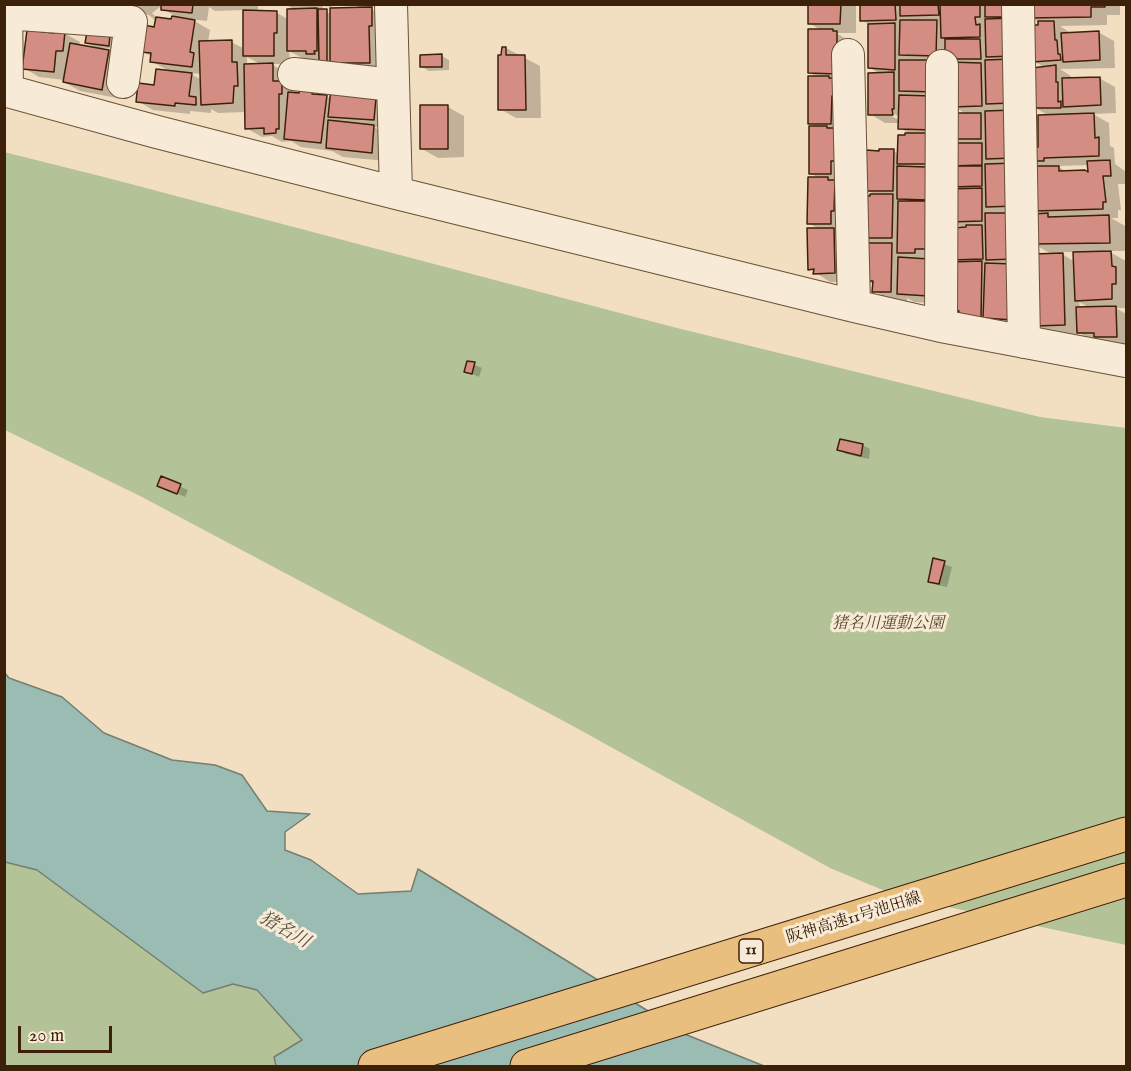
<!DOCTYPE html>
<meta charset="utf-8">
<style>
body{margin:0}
#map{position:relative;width:1131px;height:1071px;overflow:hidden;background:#f2dec1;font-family:"IM FELL English",serif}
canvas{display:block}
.frame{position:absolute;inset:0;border:6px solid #3d2009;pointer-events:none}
.scale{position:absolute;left:18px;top:1026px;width:94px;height:27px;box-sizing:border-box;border:3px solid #3d2009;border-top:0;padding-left:8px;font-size:18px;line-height:21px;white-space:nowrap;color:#3d2009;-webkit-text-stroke:4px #f7ead7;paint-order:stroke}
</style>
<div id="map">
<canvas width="1131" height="1071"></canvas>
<div class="frame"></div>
<div class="scale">20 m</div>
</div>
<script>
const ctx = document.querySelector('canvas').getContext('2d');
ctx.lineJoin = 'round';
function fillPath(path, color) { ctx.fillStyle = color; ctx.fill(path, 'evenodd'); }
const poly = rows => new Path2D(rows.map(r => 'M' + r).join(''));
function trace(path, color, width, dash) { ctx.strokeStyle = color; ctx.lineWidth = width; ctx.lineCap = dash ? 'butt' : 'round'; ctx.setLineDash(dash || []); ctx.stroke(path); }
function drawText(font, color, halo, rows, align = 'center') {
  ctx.font = font + ' "IM FELL English","Noto Serif JP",serif'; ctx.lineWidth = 6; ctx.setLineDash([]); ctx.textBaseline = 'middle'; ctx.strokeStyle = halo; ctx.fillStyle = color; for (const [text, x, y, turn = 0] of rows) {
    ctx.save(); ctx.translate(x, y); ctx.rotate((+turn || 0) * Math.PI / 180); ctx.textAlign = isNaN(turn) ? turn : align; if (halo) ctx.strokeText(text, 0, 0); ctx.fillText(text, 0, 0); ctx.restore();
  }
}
const green = poly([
 [4,152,104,177,673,327,1040,417,1126,428,1126,945,897,896,830,868,571,725,142,497,5,430],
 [5,862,37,870,203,993,233,984,256,990,302,1040,274,1057,276,1066,5,1066]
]);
const water = poly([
 [4,672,9,678,62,697,104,733,172,760,215,765,242,775,267,811,310,814,285,832,285,850,311,860,358,894,411,891,418,869,687,1035,764,1066,276,1066,274,1057,302,1040,257,990,233,984,203,993,37,870,5,862,4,672]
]);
const shadow = poly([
 [123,4,158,4,160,7,152,13,158,19,173,20,180,19,163,9,163,4,258,4,258,11,273,11,288,19,295,10,285,4,332,4,332,7,323,6,322,11,331,14,361,9,354,4,391,4,391,6,368,7,387,18,386,71,348,71,318,59,304,59,289,51,290,64,271,64,288,74,288,87,297,91,297,94,312,89,332,99,369,95,385,104,389,128,374,127,389,136,387,161,343,157,332,151,301,147,291,141,282,142,272,136,262,137,246,128,246,112,218,113,211,109,211,113,190,111,190,114,153,110,138,101,156,87,171,72,151,61,152,57,142,51,155,29,156,21,149,15,136,14],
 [209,7,215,11,245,10,245,49,231,42,208,42,210,30,191,19,207,21],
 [247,57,262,65,247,65],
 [189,73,202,74,202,80],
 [809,4,856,4,856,33,836,33,852,42,850,282,830,282,810,269,820,230,809,223,820,179,810,173,817,128,809,123,818,78,809,72,821,30,809,23],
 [861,4,1025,4,1029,149,1039,149,1049,116,1034,107,1046,68,1033,61,1040,23,1031,17,1030,4,1120,4,1120,15,1107,15,1107,25,1060,26,1069,32,1069,34,1098,32,1114,41,1115,68,1060,69,1071,76,1071,79,1099,78,1115,87,1116,113,1093,114,1109,123,1110,146,1114,148,1115,164,1125,171,1126,184,1118,184,1121,210,1118,210,1118,218,1111,218,1125,226,1125,251,1108,251,1126,261,1126,308,1116,308,1126,314,1126,345,1111,346,1094,341,1081,334,1053,335,1037,325,1053,255,1034,244,1043,215,1035,210,1044,168,1029,159,1028,328,966,318,950,309,961,263,954,259,963,228,951,221,962,190,954,186,954,145,965,145,953,138,968,115,953,106,944,304,914,302,907,298,907,301,890,300,874,291,874,285,866,280,872,245,864,240,877,196,867,190,893,151,899,154,907,132,900,128,900,123,885,123,870,114,880,74,869,67,869,25,862,20],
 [887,110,900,117,900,121,885,112],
 [1089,165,1089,174,1067,172,1057,166],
 [1059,252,1075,252,1075,262],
 [1079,302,1090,308,1080,308],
 [64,33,80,42,79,46,98,49,87,43,109,36,117,40,116,49,103,48,124,60,117,98,80,91,64,82,65,80,39,77,24,68,55,34],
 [506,48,540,66,541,118,516,118,500,109,503,56],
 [442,56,449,60,449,70,429,71,422,67],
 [448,107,464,116,464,157,438,158,422,149],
 [468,362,482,368,479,377,466,371],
 [862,445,870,449,869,459,846,454,839,449],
 [161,478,188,490,185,497,159,485],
 [934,560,952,567,947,587,937,585,929,581]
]);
const building = poly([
 [161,4,193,4,192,13,161,10,161,4],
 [808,4,841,4,840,24,808,24,808,4],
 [860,4,895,4,896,20,860,21,860,4],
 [900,4,938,4,939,15,900,16,900,4],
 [940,4,980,4,980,17,975,17,976,25,980,24,980,37,941,38,940,4],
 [985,4,1010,4,1011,17,985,17,985,4],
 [1029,4,1105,4,1105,7,1091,7,1091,17,1029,18,1029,4],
 [372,7,372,26,369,26,370,63,330,63,330,8,372,7],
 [317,8,317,51,314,51,315,54,306,54,306,51,287,51,287,9,317,8],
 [318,9,327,9,327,62,319,62,318,9],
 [243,10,277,11,277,33,274,33,274,56,243,56,243,10],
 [172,16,195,20,190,52,194,53,192,67,150,62,151,53,140,52,144,25,154,27,156,17,171,19,172,16],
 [1011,18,1012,56,986,57,985,19,1011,18],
 [900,20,937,20,936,56,899,55,900,20],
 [1038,21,1054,21,1055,40,1057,40,1058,54,1060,54,1061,60,1032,62,1031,25,1038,25,1038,21],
 [895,23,895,70,868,68,868,24,895,23],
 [808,29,833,29,833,31,837,31,837,74,808,73,808,29],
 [27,30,54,33,54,31,65,32,63,51,56,51,54,72,22,69,27,30],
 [1099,31,1100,60,1063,62,1061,33,1099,31],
 [87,32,110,34,109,46,85,43,87,32],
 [945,39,980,39,981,59,945,59,945,39],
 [232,40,232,62,237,62,238,86,234,86,233,103,201,105,199,41,232,40],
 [70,43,109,50,102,90,63,82,70,43],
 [502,47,506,47,506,55,525,55,526,110,498,110,498,55,501,55,502,47],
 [442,54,442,67,420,67,420,55,442,54],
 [1010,59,1011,103,986,104,985,60,1010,59],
 [899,60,933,60,933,92,899,91,899,60],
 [950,62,981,63,982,106,951,107,950,62],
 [273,63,273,81,282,81,282,94,279,94,279,129,276,129,276,133,264,134,264,128,245,129,244,64,273,63],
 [1056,65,1056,82,1058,82,1058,102,1061,101,1061,108,1033,108,1032,68,1056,65],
 [156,69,192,73,189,96,196,97,196,105,175,103,175,106,136,102,138,83,154,85,156,69],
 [894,72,894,109,892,109,893,115,868,115,868,73,894,72],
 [808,76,829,76,829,78,836,78,836,96,832,96,831,124,808,124,808,76],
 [1100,77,1101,105,1063,107,1062,78,1100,77],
 [299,86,313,88,312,94,327,95,321,143,284,139,288,92,299,93,299,86],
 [331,88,376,98,374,120,328,117,331,88],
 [899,95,933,96,933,130,898,129,899,95],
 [420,105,448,105,448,149,420,149,420,105],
 [1013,110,1014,158,986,159,985,111,1013,110],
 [951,113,981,113,981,139,951,139,951,113],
 [1094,113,1095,138,1099,137,1099,156,1044,158,1044,161,1030,161,1030,148,1038,147,1038,115,1094,113],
 [328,120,374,125,372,153,326,148,328,120],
 [809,126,827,126,827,128,835,128,836,161,831,161,831,174,809,174,809,126],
 [905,133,932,133,931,164,897,164,898,135,905,135,905,133],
 [952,143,982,143,982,165,951,166,952,143],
 [879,149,894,149,893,191,866,191,866,150,879,151,879,149],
 [1110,160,1111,176,1103,176,1106,202,1103,202,1103,209,1034,211,1033,166,1059,166,1059,171,1085,170,1088,172,1087,161,1110,160],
 [1015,163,1016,206,986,207,985,164,1015,163],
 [897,166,926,167,928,200,897,199,897,166],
 [951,166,982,166,982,186,953,187,951,166],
 [808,177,828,177,828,180,835,180,834,211,831,211,831,224,807,224,808,177],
 [982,188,982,221,950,222,950,189,982,188],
 [870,194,893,194,892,238,867,238,867,196,870,196,870,194],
 [898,201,929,201,928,249,915,249,915,253,897,253,898,201],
 [985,213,1012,213,1015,259,986,260,985,213],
 [1048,213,1048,217,1109,215,1110,243,1032,244,1034,214,1048,213],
 [966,225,982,225,983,259,952,260,952,228,966,227,966,225],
 [807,228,834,228,835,273,813,274,814,269,808,270,807,228],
 [864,243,892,243,891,292,872,292,873,281,864,281,864,243],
 [1111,251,1112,266,1116,267,1116,284,1112,284,1112,299,1075,301,1073,252,1111,251],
 [1063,253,1065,325,1036,326,1033,254,1063,253],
 [898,257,929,259,928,296,897,294,898,257],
 [982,261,981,318,958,313,959,311,949,310,951,262,982,261],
 [985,263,1014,264,1013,320,983,318,985,263],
 [1116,306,1117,337,1094,337,1094,333,1077,333,1076,307,1116,306],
 [467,361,475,362,472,374,464,372,467,361],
 [840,439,863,444,861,456,837,450,840,439],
 [161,476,181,484,177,494,157,486,161,476],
 [933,558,945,561,939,584,928,582,933,558]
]);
const minor = poly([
 [6,4,7,90],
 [391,4,396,193],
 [1018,4,1024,342],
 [5,13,131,22,123,82],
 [848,55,854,306],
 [294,74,393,85],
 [4,90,157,132,396,193,854,306,941,326,1126,361],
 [941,326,942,66]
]);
const highway = poly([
 [375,1066,1126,834],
 [527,1066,1126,880]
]);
const shields = [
 [751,951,24]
];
const shieldNames = [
 ["11",751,951]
];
const parkNames = [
 ["猪名川運動公園",888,625]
];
const streetNames = [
 ["阪神高速11号池田線",854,919,-17]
];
const waterNames = [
 ["猪名川",284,931,30]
];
fillPath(green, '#b4c297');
fillPath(water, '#9bbcb3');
trace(water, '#757e6f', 1.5);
fillPath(shadow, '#0003');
fillPath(building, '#d48d83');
trace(building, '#3d2009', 1.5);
trace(minor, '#6a5037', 34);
trace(highway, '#3d2009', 35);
trace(minor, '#f7ead7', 32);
trace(highway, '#e9bf80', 33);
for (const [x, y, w] of shields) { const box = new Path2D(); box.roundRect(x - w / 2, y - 12, w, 24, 4.5); ctx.fillStyle = '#f7ead7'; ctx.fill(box); trace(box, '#3d2009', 1.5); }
drawText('bold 15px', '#3d2009', null, shieldNames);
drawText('italic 16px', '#5b482c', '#f7ead7', parkNames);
drawText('16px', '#3d2009', '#f7ead7', streetNames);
drawText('italic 18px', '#594f3c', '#f7ead7', waterNames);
</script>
